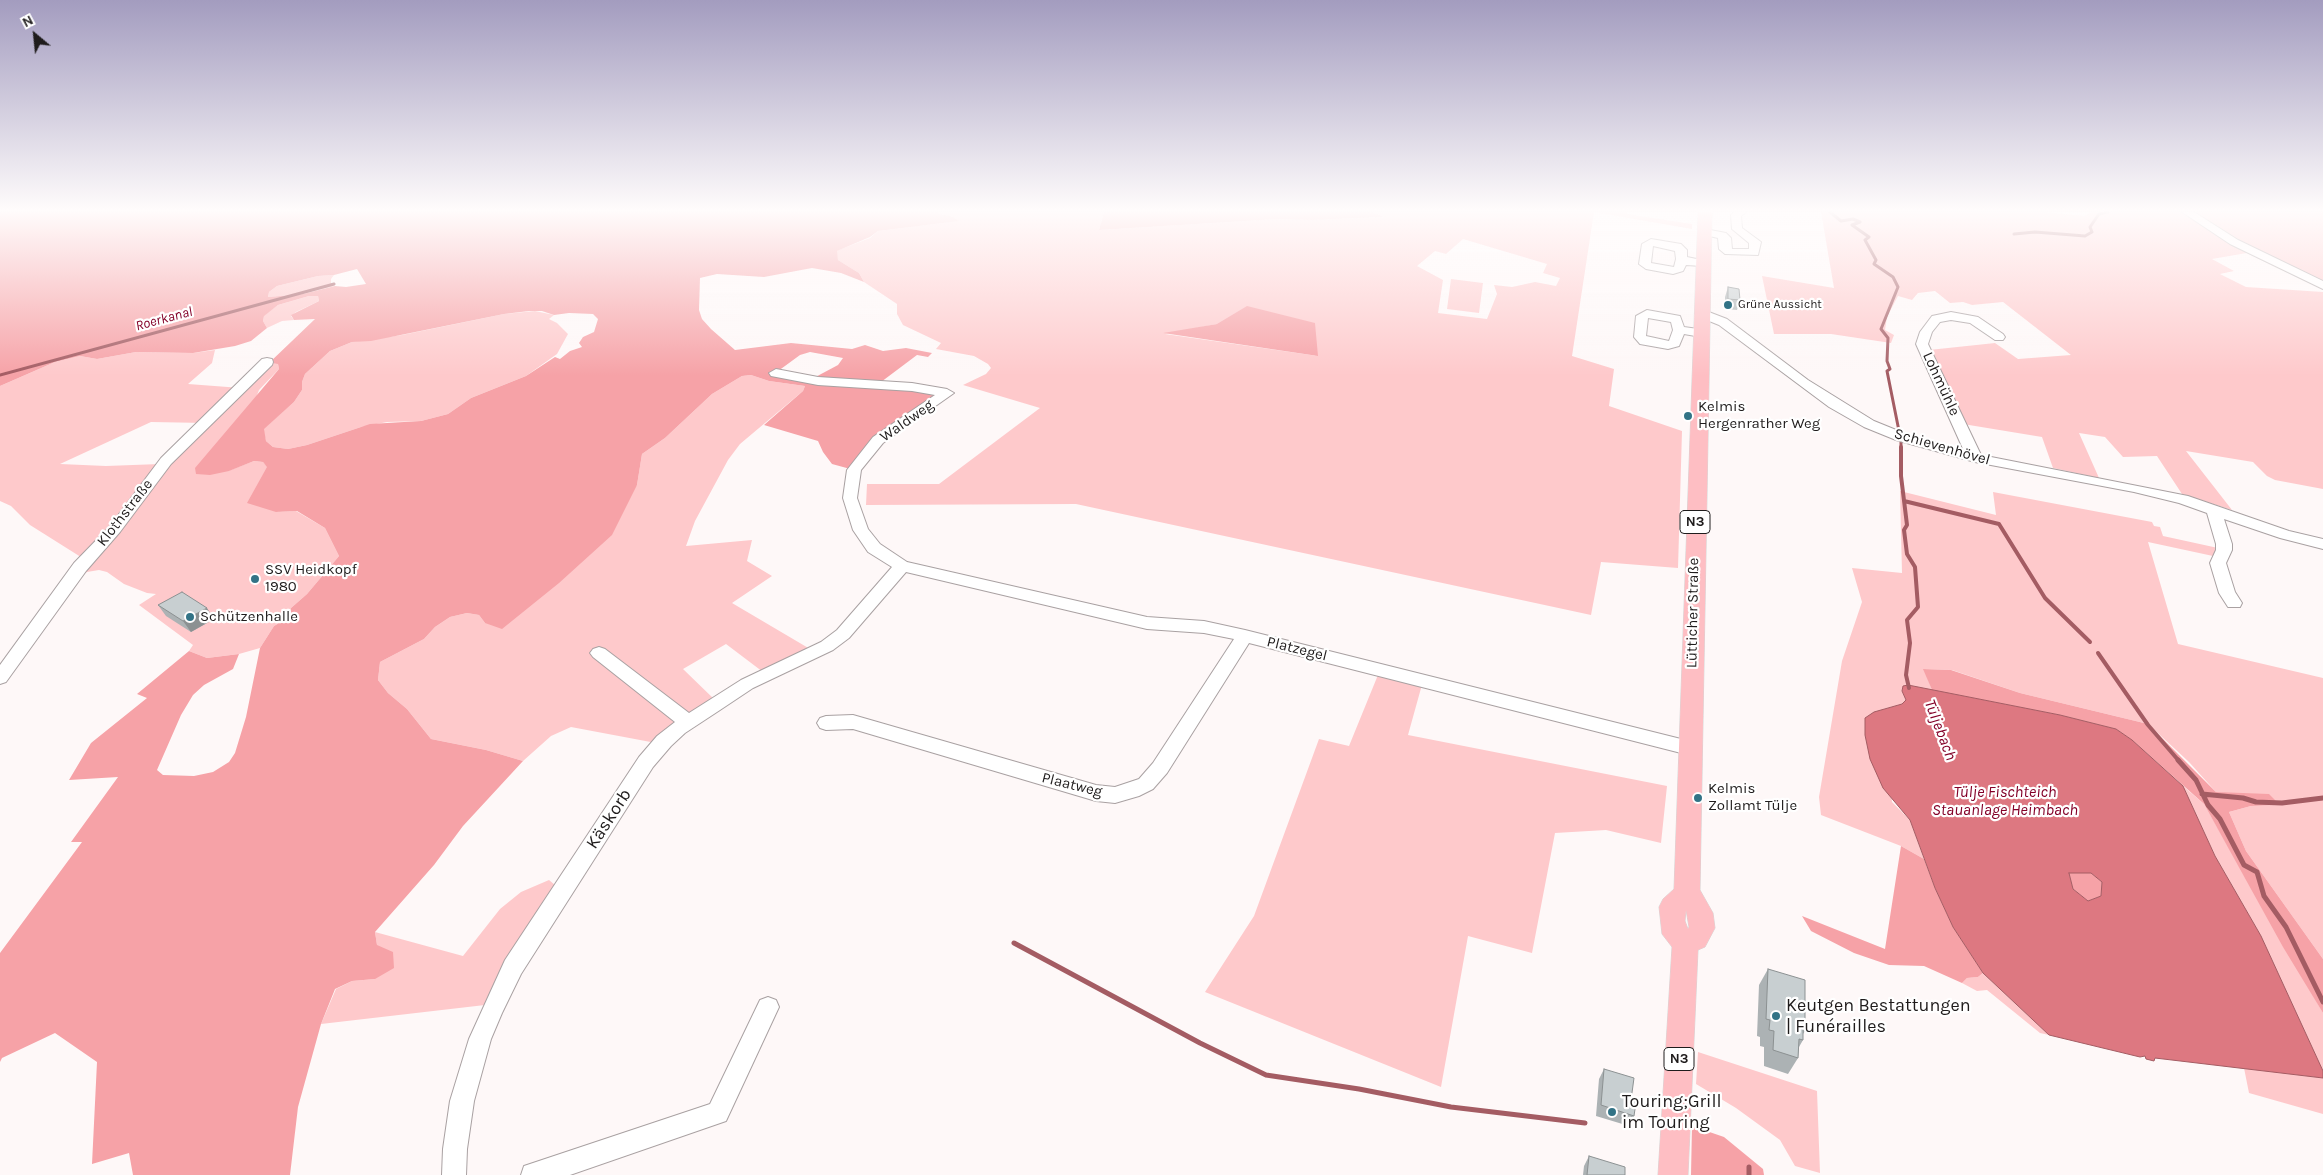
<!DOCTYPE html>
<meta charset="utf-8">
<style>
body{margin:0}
#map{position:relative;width:2323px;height:1175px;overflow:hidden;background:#fef8f8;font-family:Karla,sans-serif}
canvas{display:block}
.north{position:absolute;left:10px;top:10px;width:50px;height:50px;-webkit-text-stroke:4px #fff;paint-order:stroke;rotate:332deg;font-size:14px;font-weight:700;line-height:20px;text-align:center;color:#1f1c1c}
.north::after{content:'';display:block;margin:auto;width:18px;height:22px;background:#1f1c1c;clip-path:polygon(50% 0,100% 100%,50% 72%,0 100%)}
</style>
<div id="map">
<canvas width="2323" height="1175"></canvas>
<div class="north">N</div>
</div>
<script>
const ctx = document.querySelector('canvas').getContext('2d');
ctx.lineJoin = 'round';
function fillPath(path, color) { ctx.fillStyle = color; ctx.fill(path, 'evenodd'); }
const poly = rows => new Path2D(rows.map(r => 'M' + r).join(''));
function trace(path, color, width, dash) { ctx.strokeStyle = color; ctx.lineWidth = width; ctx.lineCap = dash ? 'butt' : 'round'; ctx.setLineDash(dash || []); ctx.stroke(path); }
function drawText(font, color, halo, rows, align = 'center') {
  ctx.font = font + ' Karla,sans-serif'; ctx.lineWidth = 4.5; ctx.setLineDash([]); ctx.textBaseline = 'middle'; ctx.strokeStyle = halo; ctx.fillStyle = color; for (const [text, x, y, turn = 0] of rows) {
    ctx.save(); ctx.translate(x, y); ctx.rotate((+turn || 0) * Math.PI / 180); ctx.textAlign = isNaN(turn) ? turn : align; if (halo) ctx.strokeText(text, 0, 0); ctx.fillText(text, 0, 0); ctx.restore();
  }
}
const green = poly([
 [938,212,1104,212,1099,230,1278,219,1311,220,1384,217,1373,212,1627,212,1627,214,1692,224,1692,229,1594,212,1572,356,1614,369,1609,406,1682,431,1678,568,1601,562,1591,615,1076,504,866,505,867,484,939,484,1040,408,963,385,986,374,991,368,988,364,974,356,936,349,941,343,903,325,897,314,897,304,864,282,859,273,838,260,836,251,870,238,878,231,958,221,953,217,940,214],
 [1463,239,1547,264,1543,273,1560,278,1556,286,1535,282,1512,287,1494,285,1497,294,1487,319,1438,313,1443,280,1417,266,1435,251,1446,254],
 [1217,324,1318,356,1165,334],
 [1821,212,2043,212,2085,216,2092,212,2323,212,2323,289,2247,253,2212,259,2234,271,2220,274,2246,287,2323,292,2323,489,2275,480,2267,476,2253,462,2186,451,2232,510,2182,494,2157,456,2123,457,2105,437,2079,433,2099,478,2053,468,2042,437,1963,424,1929,350,1995,343,2018,359,2071,355,2003,302,1972,305,1963,302,1950,303,1935,291,1918,293,1912,300,1898,296,1887,317,1885,330,1894,335,1891,343,1831,334,1774,334,1762,276,1834,288],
 [334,275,331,279,331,284,335,286,303,294,268,297,269,292,277,286,318,276],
 [1451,279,1483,283,1479,313,1447,309],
 [309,296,318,296,319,301,296,312,291,316,294,320,282,321,267,328,263,321,264,315,278,305],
 [535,311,554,315,549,319,557,323,568,334,557,354,526,376,471,398,448,414,421,421,387,422,361,427,307,445,288,449,273,447,266,441,263,429,294,402,302,390,302,382,305,374,330,351,352,342,402,335,504,314],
 [215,350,212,363,188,384,241,388,269,363,278,364,279,369,259,390,228,471,254,461,263,462,268,467,276,512,296,511,325,528,339,556,307,594,291,608,286,619,274,626,260,648,239,654,207,658,189,651,193,645,139,605,156,594,147,593,124,584,107,572,99,570,87,572,74,581,161,472,206,423,151,422,60,464,106,466,160,464,84,559,30,525,11,506,0,501,0,386,55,362,80,356,97,359,136,352,193,353],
 [751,375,769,381,805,386,803,391,740,444,728,460,695,521,686,546,752,540,747,561,772,576,732,603,810,649,763,672,726,644,683,669,715,700,656,743,571,727,551,736,523,761,486,750,431,739,407,709,388,693,378,680,380,662,424,639,435,627,450,617,467,613,479,615,485,623,637,485,642,454,665,438,712,394,742,376],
 [1900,491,1996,515,1993,492,2152,522,2154,526,2160,527,2163,536,2218,548,2213,556,2148,542,2178,644,2323,678,2323,959,2246,851,2229,812,2251,806,2279,805,2234,794,2216,792,2189,762,2148,724,2020,693,1952,670,1924,669,1932,690,1907,685,1903,687,1902,691,1906,700,1902,704,1884,709,1892,802,1910,820,1924,859,1901,846,1821,815,1819,797,1842,661,1862,602,1852,568,1902,573],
 [1380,670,1423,681,1408,735,1667,786,1661,843,1606,830,1555,833,1532,953,1468,936,1441,1087,1205,992,1254,916,1319,739,1349,746],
 [2183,786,2204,804,2323,1013,2323,1071,2261,936,2215,856],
 [549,880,555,885,485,1005,321,1024,336,989,352,981,375,979,377,945,375,932,463,956,500,909,521,892],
 [1983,973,2049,1035,2040,1033,1987,990,1977,991,1962,983,1967,978,1978,977],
 [1698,1052,1817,1091,1820,1173,1795,1166,1780,1140,1736,1108,1696,1084],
 [2244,1068,2323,1078,2323,1114,2249,1093]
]);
const forest = poly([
 [0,212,938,212,940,214,953,217,959,221,878,231,870,237,837,251,838,260,859,273,864,282,841,273,812,268,764,277,717,274,700,278,699,310,702,319,711,329,735,350,791,343,852,349,865,345,883,351,906,348,932,353,928,357,917,355,877,385,947,393,878,440,854,470,832,464,823,452,818,441,764,425,803,391,805,386,769,381,751,375,742,376,712,394,665,438,642,454,637,485,612,535,559,583,502,629,485,623,479,615,467,613,450,617,435,627,424,639,380,662,378,680,388,693,407,709,431,739,486,750,523,761,463,826,434,865,375,932,377,945,393,952,394,968,375,979,352,981,335,989,321,1024,298,1107,290,1175,133,1175,129,1153,92,1164,97,1062,55,1033,2,1058,0,1062,0,953,82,842,71,842,118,777,69,780,91,743,147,698,137,694,189,651,207,658,239,654,233,669,204,685,193,695,181,715,157,770,163,775,194,776,213,772,229,762,235,753,246,717,260,648,274,626,286,619,291,608,307,594,339,556,325,528,297,511,276,512,247,503,267,467,263,462,254,461,229,471,210,475,196,474,195,468,279,369,278,364,269,363,315,319,294,320,291,315,319,301,318,296,309,296,278,305,264,316,263,321,267,328,251,341,235,346,193,353,136,352,97,359,80,356,55,362,0,386],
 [357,269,366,284,346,287,335,286,303,294,268,297,269,292,277,286,318,276,334,275],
 [529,311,542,311,554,315,569,313,593,314,598,319,594,332,583,337,579,343,582,347,570,351,560,359,555,357,526,376,471,398,448,414,421,421,370,424,307,445,288,449,273,447,266,441,264,429,294,402,302,390,302,382,305,374,330,351,352,342,371,341,504,314],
 [810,352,843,358,838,365,808,381,774,374,800,355],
 [1104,212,1373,212,1384,217,1311,220,1278,219,1099,230],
 [1247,306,1315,323,1318,356,1163,333,1217,324],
 [1923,669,1951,670,2020,693,2148,724,2216,792,2269,794,2280,805,2251,806,2229,812,2246,851,2323,959,2323,1013,2283,947,2204,804,2132,740,2116,729,2060,715,1932,690],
 [1901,846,1924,859,1935,888,1953,927,1983,973,1978,977,1967,978,1962,983,1924,966,1889,965,1854,953,1811,931,1802,916,1885,949],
 [2069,873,2091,873,2102,882,2101,896,2088,901,2073,889],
 [1692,1126,1724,1137,1763,1169,1764,1175,1691,1175]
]);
const water = poly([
 [1908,685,2060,715,2116,729,2132,740,2183,786,2215,856,2261,936,2323,1071,2323,1078,2155,1058,2154,1061,2146,1059,2145,1056,2140,1057,2049,1035,1983,973,1953,927,1935,888,1910,820,1883,788,1870,759,1865,735,1865,718,1874,712,1902,704,1906,700,1902,691,1903,686,1908,685],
 [2069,873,2091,873,2102,882,2101,896,2088,901,2073,889,2069,873]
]);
const streamFar2 = poly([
 [1830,212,1841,221,1853,219,1860,222],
 [1860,222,1852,225,1869,237,1865,240,1876,260,1874,264,1893,277,1898,287,1881,329,1888,338,1887,361,1890,369,1887,371,1900,436],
 [2014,234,2035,232,2085,236,2092,232,2090,227,2099,214,2108,212],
 [0,375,334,284],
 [1901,439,1901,448]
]);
const streamFar1 = poly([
 [1901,447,1901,476,1907,525,1904,530,1907,554,1915,567,1918,607,1907,620,1910,643,1906,675,1909,688],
 [1904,501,1999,524,2045,598,2090,642],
 [2098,653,2148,725,2179,761]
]);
const stream = poly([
 [2178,760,2196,780,2208,805,2220,819,2244,865,2257,872,2264,896,2286,927,2323,1002],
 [2202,794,2243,798,2256,802,2282,803,2323,798],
 [1014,943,1200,1043,1266,1075,1359,1089,1451,1107,1585,1123],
 [1749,1167,1749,1175]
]);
const minor = poly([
 [1734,212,1746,212,1741,216,1742,228,1761,242,1758,255,1725,254,1719,249,1718,238,1701,234,1700,232,1705,229,1726,233,1731,238,1732,249,1749,249,1749,243,1732,229,1731,215,1734,212],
 [2182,212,2194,212,2238,240,2323,281,2323,289,2230,244,2182,212],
 [1651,239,1681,244,1687,250,1687,257,1706,261,1708,263,1702,266,1686,265,1683,271,1673,274,1646,269,1639,264,1642,244,1651,239],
 [1653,246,1675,251,1676,259,1674,267,1651,263,1653,246],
 [1701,309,1727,319,1808,380,1874,421,1906,434,1964,451,1916,344,1920,332,1932,316,1951,312,1978,317,2003,334,2005,337,2003,340,1995,340,1970,323,1951,320,1940,322,1932,332,1928,344,1981,455,2188,496,2289,531,2323,539,2323,549,2280,538,2224,519,2232,544,2232,550,2226,563,2235,592,2242,603,2240,607,2228,607,2219,593,2210,563,2216,550,2216,544,2207,513,2179,503,2134,492,1975,462,1896,440,1864,427,1829,407,1719,325,1697,316,1695,313,1701,309],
 [1647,310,1680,316,1684,327,1705,330,1707,333,1701,337,1684,334,1679,346,1668,349,1640,344,1634,337,1636,316,1647,310],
 [1648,318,1671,322,1673,330,1669,341,1646,336,1648,318],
 [267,358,272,359,273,362,272,365,171,464,120,532,86,571,6,682,0,684,0,665,74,563,110,526,161,458,262,359,267,358],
 [776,369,818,377,912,383,947,389,954,393,883,443,861,470,857,498,868,529,880,544,907,562,1147,617,1204,621,1245,630,1689,741,1696,743,1698,748,1696,753,1689,755,1249,643,1167,773,1153,789,1139,796,1115,803,1096,801,853,729,826,730,820,728,817,723,820,718,826,716,853,715,1096,785,1115,787,1139,779,1153,763,1234,639,1204,633,1147,629,906,572,849,638,833,650,753,688,720,710,685,733,671,746,653,767,521,974,502,1013,491,1039,474,1101,467,1149,466,1175,442,1175,443,1149,450,1101,469,1039,505,960,639,757,657,736,675,722,593,657,590,653,593,649,599,647,605,649,689,713,741,680,821,642,837,630,892,567,868,552,853,530,843,498,847,470,873,437,935,395,912,391,818,385,771,376,769,373,776,369],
 [768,997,776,1000,779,1007,726,1121,570,1175,521,1175,524,1166,710,1104,760,1000,768,997]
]);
const major = poly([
 [1698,212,1712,212,1700,890,1713,913,1715,928,1705,947,1698,950,1688,1175,1658,1175,1672,947,1662,934,1659,907,1663,899,1674,889,1698,212],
 [1686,910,1689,927,1688,929,1685,921,1686,910]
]);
const wall = poly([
 [1728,287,1740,300,1737,310,1725,309,1725,297],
 [158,605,214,619,191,632,166,616],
 [1768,969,1805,1031,1803,1034,1803,1040,1799,1047,1798,1058,1788,1074,1764,1066,1764,1047,1760,1046,1760,1037,1757,1036,1759,985],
 [1604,1069,1631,1100,1634,1116,1629,1126,1596,1116,1599,1079],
 [1589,1156,1625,1175,1583,1175,1584,1166]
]);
const shadedWall = poly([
 [207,608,214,619,191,632,183,621]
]);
const building = poly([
 [1728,287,1739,289,1740,300,1728,299,1728,287],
 [182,592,207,608,183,621,158,605,182,592],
 [1768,969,1805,980,1805,1031,1803,1030,1803,1040,1799,1039,1798,1058,1773,1050,1774,1031,1769,1030,1770,1020,1766,1019,1768,969],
 [1604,1069,1634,1078,1631,1100,1636,1102,1634,1116,1601,1105,1604,1069],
 [1589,1156,1625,1167,1625,1175,1587,1175,1589,1156]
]);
const markers = [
 [1728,305,5,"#327386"],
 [1688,416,5,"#327386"],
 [255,579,5,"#327386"],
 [190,617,5,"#327386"],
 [1698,798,5,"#327386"],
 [1776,1016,5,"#327386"],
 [1612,1112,5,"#327386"]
];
const farPoinames = [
 ["Grüne Aussicht",1738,305]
];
const farWaternames = [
 ["Roerkanal",164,319,-15]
];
const shields = [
 [1695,522,30],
 [1679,1059,30]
];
const shieldNames = [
 ["N3",1695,522],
 ["N3",1679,1059]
];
const streetNames = [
 ["Lohmühle",1941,384,65],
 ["Waldweg",907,421,-35],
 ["Schievenhövel",1942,447,16],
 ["Klothstraße",125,513,-52],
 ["Lütticher Straße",1693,613,-89],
 ["Platzegel",1297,649,14],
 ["Plaatweg",1072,785,14]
];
const poiNames = [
 ["Kelmis",1698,407],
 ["Hergenrather Weg",1698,424],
 ["SSV Heidkopf",265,570],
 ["1980",265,587],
 ["Schützenhalle",200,617],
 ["Kelmis",1708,789],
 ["Zollamt Tülje",1708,806]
];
const waterNames = [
 ["Tüljebach",1940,730,69],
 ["Tülje Fischteich",2005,792],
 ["Stauanlage Heimbach",2005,810]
];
const nearStreetnames = [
 ["Käskorb",609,819,-57]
];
const nearPoinames = [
 ["Keutgen Bestattungen",1786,1006],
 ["| Funérailles",1786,1027],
 ["Touring;Grill",1622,1102],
 ["im Touring",1622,1123]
];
fillPath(green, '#fec9cb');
fillPath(forest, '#f6a2a7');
fillPath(water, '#dd7881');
trace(water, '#a45c63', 1);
trace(streamFar2, '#a45c63', 3);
trace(streamFar1, '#a45c63', 4);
trace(stream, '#a45c63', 5);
trace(minor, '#a9a1a2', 2);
trace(major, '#d7d6d6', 1);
fillPath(minor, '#fff');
fillPath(major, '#febec3');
fillPath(wall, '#acb2b4');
fillPath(shadedWall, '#8c9192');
fillPath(building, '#c8cfd1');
trace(building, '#8c9192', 1);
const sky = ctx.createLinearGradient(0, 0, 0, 376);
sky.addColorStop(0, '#a39cbf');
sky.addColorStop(0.56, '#fffcfc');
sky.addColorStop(1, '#fffcfc00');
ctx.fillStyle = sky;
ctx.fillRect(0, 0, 2323, 376);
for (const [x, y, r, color] of markers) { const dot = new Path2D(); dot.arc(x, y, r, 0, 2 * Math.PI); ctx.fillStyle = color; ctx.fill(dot); trace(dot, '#fff', 2); }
drawText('12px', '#1f1c1c', '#fff', farPoinames, 'left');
drawText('italic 14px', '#830028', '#fff', farWaternames);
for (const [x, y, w] of shields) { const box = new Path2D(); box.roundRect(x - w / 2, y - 11.5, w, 23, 4); ctx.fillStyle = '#fff'; ctx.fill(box); trace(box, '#1f1c1c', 1); }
drawText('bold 14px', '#1f1c1c', null, shieldNames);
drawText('15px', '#1f1c1c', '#fff', streetNames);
drawText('15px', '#1f1c1c', '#fff', poiNames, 'left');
drawText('italic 16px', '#830028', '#fff', waterNames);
drawText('18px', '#1f1c1c', '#fff', nearStreetnames);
drawText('18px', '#1f1c1c', '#fff', nearPoinames, 'left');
</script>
